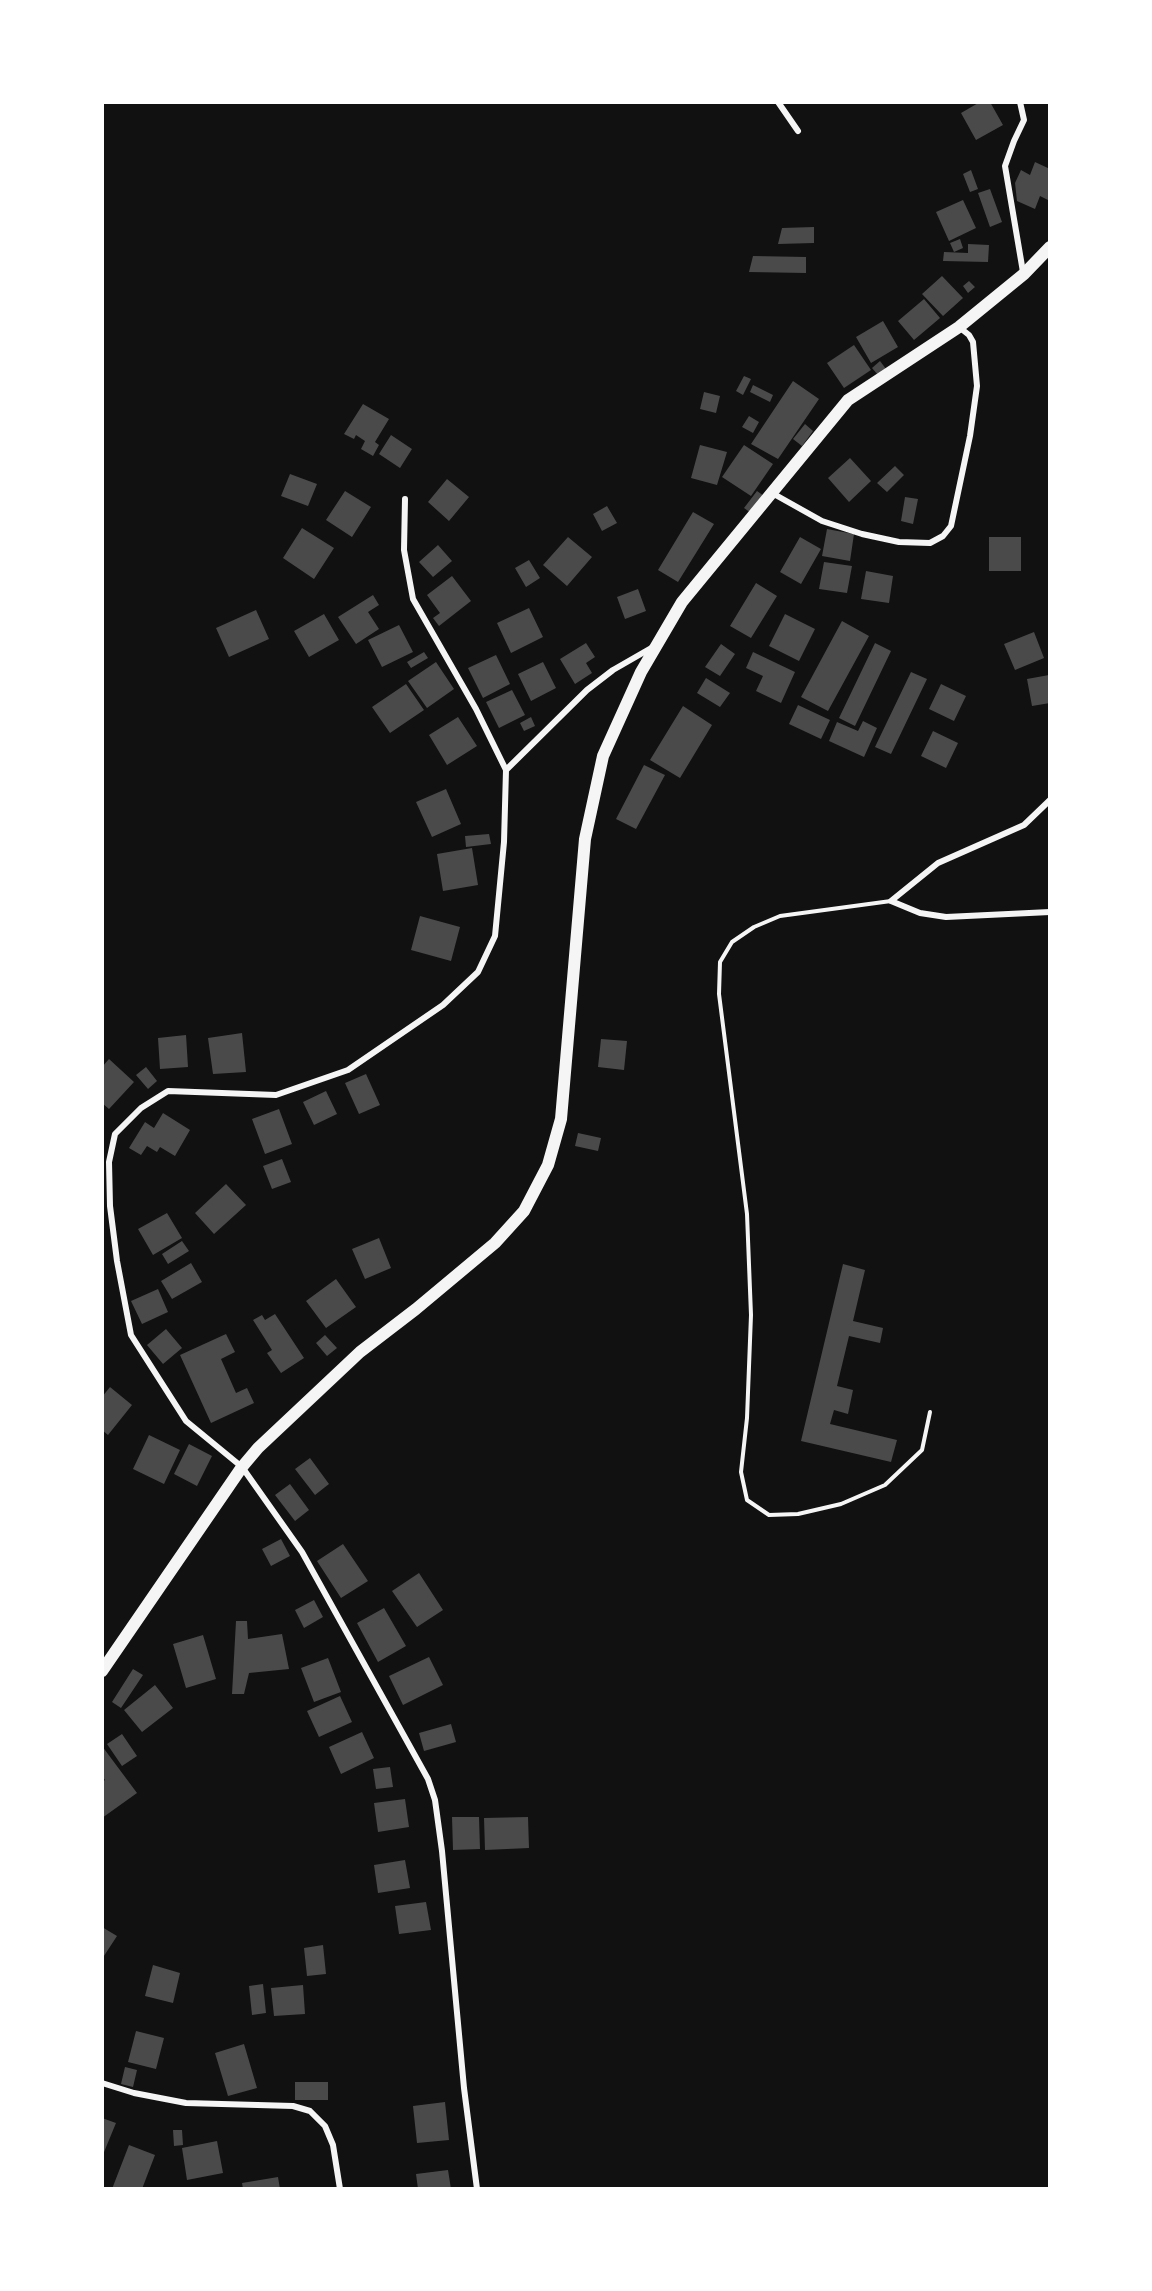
<!DOCTYPE html>
<style>
body{margin:0}
#map{position:relative;width:1152px;height:2291px;overflow:hidden;background:#111;font-family:Commissioner,sans-serif}
canvas{display:block}
.frame{position:absolute;inset:0;border:104px solid #fff;pointer-events:none}
</style>
<div id="map">
<canvas width="1152" height="2291"></canvas>
<div class="frame"></div>
</div>
<script>
const ctx = document.querySelector('canvas').getContext('2d');
ctx.lineJoin = 'round';
function fillPath(path, color) { ctx.fillStyle = color; ctx.fill(path, 'evenodd'); }
const poly = rows => new Path2D(rows.map(r => 'M' + r).join(''));
function trace(path, color, width, dash) { ctx.strokeStyle = color; ctx.lineWidth = width; ctx.lineCap = dash ? 'butt' : 'round'; ctx.setLineDash(dash || []); ctx.stroke(path); }
const building = poly([
 [980,102,990,102,1003,125,976,140,961,113],
 [1035,162,1050,169,1050,194,1048,200,1040,196,1035,209,1017,201,1015,183,1021,170,1030,175],
 [971,170,978,189,970,192,963,174],
 [990,189,1002,222,990,227,978,193],
 [963,200,976,228,949,241,936,212],
 [814,227,814,243,778,244,782,228],
 [960,239,963,248,954,252,950,243],
 [968,244,989,245,988,262,943,261,944,252,968,253],
 [753,256,806,257,806,273,749,272],
 [942,276,963,298,943,316,922,294],
 [969,281,975,287,968,293,963,286],
 [924,299,940,318,914,340,898,321],
 [883,321,898,347,871,363,856,337],
 [854,345,871,370,844,388,827,363],
 [880,361,886,369,878,375,872,368],
 [744,376,751,379,743,395,736,391],
 [793,381,819,399,778,459,751,444],
 [753,385,773,395,770,402,750,392],
 [704,392,720,396,716,413,700,409],
 [363,404,389,419,375,442,379,445,373,456,361,449,365,441,356,435,354,439,344,434],
 [749,416,759,422,753,433,742,427],
 [805,424,813,431,802,446,793,439],
 [391,435,412,449,400,468,379,454],
 [700,445,727,452,717,485,691,478],
 [744,445,773,464,751,496,722,477],
 [850,458,871,481,849,502,828,478],
 [895,466,904,475,887,492,877,483],
 [290,474,317,484,308,506,281,496],
 [447,479,469,497,449,521,428,502],
 [345,491,371,507,352,537,326,520],
 [757,491,764,496,751,513,744,508],
 [905,497,918,499,913,524,901,521],
 [607,506,617,523,602,531,593,514],
 [693,512,714,524,678,582,658,570],
 [302,528,334,548,314,579,283,558],
 [827,529,854,534,850,561,822,556],
 [568,537,592,557,567,586,543,565],
 [800,537,821,549,801,584,780,572],
 [989,537,1021,537,1021,571,989,571],
 [438,545,452,561,433,577,419,562],
 [529,560,540,578,526,587,515,568],
 [824,562,852,566,847,593,819,589],
 [866,571,893,576,889,603,861,599],
 [452,576,471,601,439,626,433,618,440,613,427,595],
 [756,583,777,596,751,638,730,626],
 [638,589,646,611,625,619,617,597],
 [373,595,379,605,368,612,379,629,356,644,338,617],
 [529,608,543,637,511,653,497,623],
 [256,610,269,639,229,657,216,628],
 [324,614,339,640,309,657,294,631],
 [785,614,815,629,799,661,769,646],
 [842,621,869,636,828,711,801,697],
 [399,625,413,652,382,667,368,640],
 [1034,632,1044,658,1015,670,1004,644],
 [586,643,595,657,586,663,592,673,575,684,560,659],
 [875,643,891,651,855,726,839,718],
 [721,644,735,654,720,676,705,667],
 [424,652,428,658,411,668,407,662],
 [753,652,795,672,781,703,756,691,763,676,746,668],
 [496,655,510,684,483,698,468,668],
 [436,662,454,689,427,708,408,681],
 [543,662,556,688,531,701,518,674],
 [911,672,927,679,891,754,875,747],
 [1049,675,1050,703,1032,706,1027,679],
 [706,678,730,693,720,707,697,693],
 [406,684,424,710,390,733,372,707],
 [941,684,966,696,954,721,929,709],
 [512,690,525,715,499,728,486,702],
 [798,705,830,720,821,739,789,724],
 [683,706,712,725,680,778,650,760],
 [458,717,477,746,447,765,429,735],
 [531,717,535,726,524,731,520,723],
 [863,721,877,728,864,757,829,741,837,722,858,731],
 [933,731,958,743,946,768,921,756],
 [644,765,665,775,636,829,616,819],
 [446,789,461,824,432,837,416,802],
 [489,834,491,844,466,847,465,836],
 [472,848,478,885,443,891,437,854],
 [420,916,460,927,451,961,411,950],
 [242,1033,246,1072,213,1074,208,1038],
 [186,1035,188,1067,160,1069,158,1038],
 [601,1039,627,1041,624,1070,598,1067],
 [109,1059,134,1082,109,1109,102,1103,102,1067],
 [146,1067,157,1081,148,1089,136,1075],
 [366,1074,380,1105,359,1114,345,1083],
 [326,1091,337,1114,314,1125,303,1102],
 [279,1109,292,1144,265,1154,252,1119],
 [163,1113,190,1130,175,1156,160,1147,157,1152,147,1146,141,1155,129,1148,145,1122,154,1128],
 [578,1133,601,1138,598,1151,575,1146],
 [282,1159,291,1182,272,1189,263,1166],
 [226,1184,246,1205,214,1234,195,1213],
 [167,1213,182,1238,153,1255,138,1229],
 [379,1238,391,1268,365,1279,352,1249],
 [182,1241,189,1251,168,1264,162,1254],
 [191,1263,202,1282,172,1299,161,1281],
 [843,1264,865,1270,853,1321,883,1328,880,1343,849,1336,837,1386,853,1390,848,1414,834,1410,830,1424,897,1440,891,1462,801,1441],
 [336,1279,356,1307,326,1328,306,1301],
 [158,1289,168,1312,142,1324,131,1301],
 [275,1314,304,1358,281,1373,267,1353,272,1350,253,1320,262,1315,265,1320],
 [166,1329,182,1348,163,1364,147,1345],
 [226,1334,235,1352,221,1359,236,1393,247,1388,254,1403,211,1423,180,1355],
 [325,1335,337,1348,327,1356,316,1343],
 [110,1387,132,1405,108,1435,102,1430,102,1397],
 [149,1435,180,1450,164,1484,133,1469],
 [189,1444,212,1456,197,1486,174,1474],
 [310,1458,329,1484,315,1495,295,1469],
 [290,1484,309,1510,295,1521,275,1495],
 [281,1539,290,1556,271,1566,262,1549],
 [343,1544,368,1581,341,1598,317,1561],
 [419,1573,443,1610,417,1627,392,1591],
 [314,1600,323,1617,304,1628,295,1610],
 [384,1608,406,1646,378,1662,357,1623],
 [236,1621,247,1621,248,1639,282,1634,289,1669,249,1673,244,1694,232,1694],
 [203,1635,216,1679,186,1688,173,1644],
 [429,1657,443,1685,403,1705,389,1676],
 [328,1658,341,1692,314,1702,301,1668],
 [133,1669,143,1675,121,1708,112,1702],
 [155,1685,173,1708,142,1732,124,1710],
 [340,1696,352,1722,319,1737,307,1711],
 [451,1724,456,1742,424,1751,419,1733],
 [362,1732,374,1758,341,1774,329,1747],
 [122,1734,137,1756,122,1766,107,1744],
 [102,1746,137,1793,102,1818,102,1782,105,1780,102,1776],
 [390,1767,393,1787,376,1789,373,1769],
 [405,1799,409,1827,378,1832,374,1803],
 [452,1817,479,1817,480,1849,453,1850],
 [528,1817,529,1848,485,1850,484,1818],
 [405,1860,410,1888,378,1893,374,1865],
 [426,1902,431,1930,399,1934,395,1906],
 [102,1927,117,1936,102,1959],
 [323,1945,326,1974,307,1976,304,1948],
 [153,1965,180,1973,173,2003,145,1996],
 [263,1984,266,2013,252,2015,249,1986],
 [303,1985,305,2014,274,2016,271,1988],
 [136,2031,164,2038,156,2069,128,2062],
 [244,2044,257,2088,228,2096,215,2053],
 [125,2067,137,2070,133,2087,121,2084],
 [295,2082,328,2082,328,2100,295,2100],
 [445,2102,449,2140,417,2143,413,2106],
 [102,2118,116,2123,102,2157],
 [173,2130,182,2130,183,2145,174,2146],
 [217,2141,223,2173,187,2180,182,2148],
 [129,2145,155,2155,142,2189,112,2189],
 [448,2170,451,2189,418,2189,416,2174],
 [278,2177,280,2189,243,2189,242,2183]
]);
const service = poly([
 [891,901,780,916,754,927,732,942,720,962,719,994,747,1214,751,1315,747,1418,741,1472,747,1500,769,1515,798,1514,841,1504,885,1485,922,1450,930,1412]
]);
const minor = poly([
 [778,102,798,131],
 [1020,102,1024,120,1014,141,1005,166,1023,272],
 [772,493,822,521,862,534,899,542,930,543,943,536,951,526,970,436,977,386,973,342,969,335,959,327],
 [405,499,404,550,413,599,476,709,506,770],
 [1050,800,1024,825,938,863,891,901,920,913,946,917,1050,912],
 [102,2083,134,2093,186,2103,293,2106,310,2111,325,2126,333,2145,340,2189],
 [477,2189,464,2088,442,1851,435,1800,428,1779,302,1552,242,1467,186,1421,131,1335,117,1261,110,1206,109,1162,115,1134,141,1108,168,1091,276,1095,348,1070,443,1005,478,972,495,936,504,842,506,770,587,690,613,670,653,647]
]);
const primary = poly([
 [102,1671,242,1467,258,1448,360,1352,416,1309,495,1243,524,1211,548,1165,561,1119,585,839,603,756,641,672,682,602,848,400,959,327,1024,274,1050,247]
]);
fillPath(building, '#4a4a4a');
trace(service, '#f5f5f5', 4);
trace(minor, '#f5f5f5', 6);
trace(primary, '#f5f5f5', 12);
</script>
